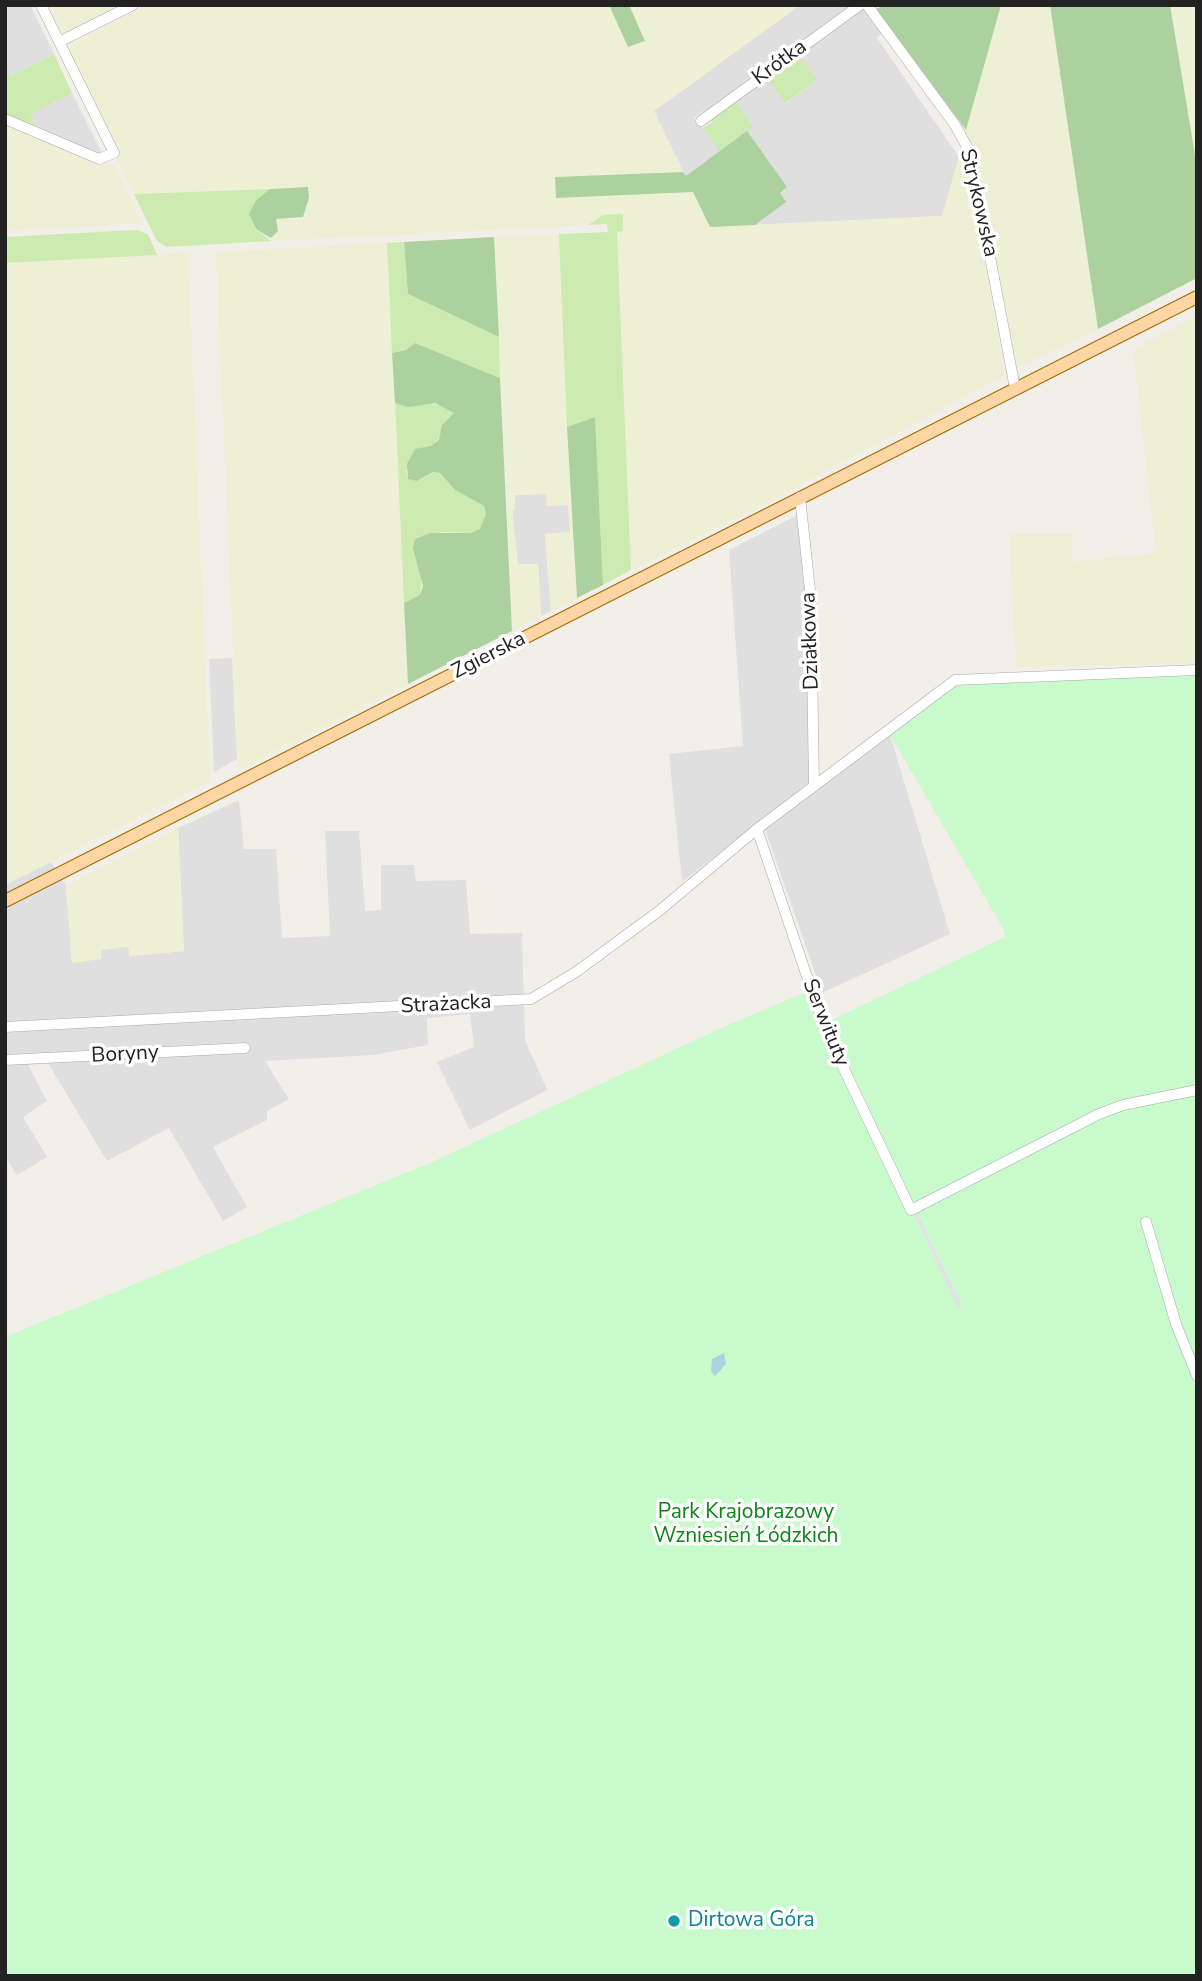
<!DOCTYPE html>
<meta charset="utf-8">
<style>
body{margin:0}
#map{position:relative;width:1202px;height:1981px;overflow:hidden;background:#f2efe9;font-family:"Nunito Sans",sans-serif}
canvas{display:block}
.frame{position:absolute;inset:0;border:7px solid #222;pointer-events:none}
</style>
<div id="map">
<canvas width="1202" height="1981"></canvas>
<div class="frame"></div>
</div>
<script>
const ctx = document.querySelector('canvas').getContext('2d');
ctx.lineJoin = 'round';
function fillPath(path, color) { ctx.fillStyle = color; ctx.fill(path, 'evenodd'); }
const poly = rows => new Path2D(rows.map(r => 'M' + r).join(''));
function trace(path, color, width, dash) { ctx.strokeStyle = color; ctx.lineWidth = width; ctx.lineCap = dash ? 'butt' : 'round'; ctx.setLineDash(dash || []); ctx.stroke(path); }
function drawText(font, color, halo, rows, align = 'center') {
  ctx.font = font + ' "Nunito Sans",sans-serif'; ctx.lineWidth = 7; ctx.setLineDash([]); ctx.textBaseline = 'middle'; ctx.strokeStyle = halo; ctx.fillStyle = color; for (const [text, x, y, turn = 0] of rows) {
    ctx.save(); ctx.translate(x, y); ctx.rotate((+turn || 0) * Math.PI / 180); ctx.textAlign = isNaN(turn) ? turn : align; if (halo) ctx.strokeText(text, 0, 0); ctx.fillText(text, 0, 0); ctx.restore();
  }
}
const residential = poly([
 [5,5,30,5,54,54,11,76,5,65],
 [800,5,854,5,706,113,703,111,694,118,721,150,735,101,767,78,786,103,817,80,799,54,863,8,882,34,877,38,959,157,943,216,710,227,654,111],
 [72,93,102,153,99,156,36,128,29,115],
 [546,494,569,505,570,532,545,534,551,611,541,616,538,565,518,565,512,511,515,509,514,495],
 [800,514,807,629,810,782,682,882,669,754,743,746,729,550],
 [232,658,237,759,214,772,209,659],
 [890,735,950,934,822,993,765,829],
 [239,800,244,849,276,849,282,938,330,936,325,831,359,831,365,911,381,910,381,865,414,865,416,881,466,880,470,934,522,933,525,1040,547,1090,470,1130,437,1062,474,1047,470,1014,427,1018,428,1045,373,1055,265,1061,289,1099,267,1111,267,1120,213,1147,247,1207,223,1221,169,1128,107,1161,48,1063,28,1065,47,1101,23,1117,47,1157,17,1175,5,1156,5,885,51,862,66,886,72,963,101,950,128,946,130,956,184,951,178,828]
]);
const farmland = poly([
 [45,5,122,5,64,35,58,32],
 [148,5,609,5,628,47,645,40,629,5,800,5,654,111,683,172,556,177,693,192,710,227,942,216,961,149,969,172,1005,375,763,505,631,570,617,231,603,215,588,225,271,241,278,231,276,219,298,219,308,187,134,194,68,53,69,45],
 [1001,5,1050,5,1098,329,1016,368,981,174,966,130],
 [1170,5,1197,5,1197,151,1194,152],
 [5,120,115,167,142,223,5,231],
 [559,234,577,598,551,611,545,534,570,532,568,505,547,506,546,494,515,495,515,509,512,511,518,564,538,564,541,616,512,631,494,237],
 [387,243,408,684,238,770,216,252],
 [188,253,210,781,5,885,5,263],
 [1197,316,1197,664,1016,667,1009,534,1073,534,1072,562,1156,553,1133,350],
 [178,828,184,951,130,956,128,947,101,950,101,959,72,963,66,886]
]);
const grass = poly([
 [54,54,72,93,30,115,36,128,5,115,5,65,11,76],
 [799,54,817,80,785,103,767,78],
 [735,101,753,127,720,151,703,128,712,122,710,119],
 [270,189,256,200,250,214,257,230,271,241,167,247,157,241,134,194],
 [623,214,623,231,617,232,631,570,603,585,595,418,567,427,559,234,608,232,607,224,588,225,603,215],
 [136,230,148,234,157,255,5,263,5,237],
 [404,242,408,294,499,337,500,378,415,343,406,350,392,353,387,243],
 [427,402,442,406,454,413,441,437,406,471,408,478,417,481,434,472,440,473,455,490,484,506,486,514,480,529,470,533,441,532,422,579,420,595,404,603,395,403,408,407]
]);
const forest = poly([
 [609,5,629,5,645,41,628,47],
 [885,5,1001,5,966,130,876,9],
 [1050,5,1170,5,1197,167,1197,278,1098,329],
 [747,131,787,187,780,193,786,202,755,225,710,227,693,192,556,198,555,177,683,172,686,176],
 [308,187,309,198,303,217,276,219,278,231,271,238,257,230,249,214,256,200,270,189],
 [494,237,499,337,408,294,404,242],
 [415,343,500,378,512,631,408,684,404,603,420,595,423,586,413,548,415,539,430,533,470,533,480,529,486,514,484,506,455,490,440,473,433,472,417,481,408,479,407,464,415,449,431,446,439,440,442,425,454,413,435,403,408,407,395,403,392,353,406,350],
 [595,417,603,585,577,598,567,427]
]);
const park = poly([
 [1197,673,1197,1976,5,1976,5,1337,430,1163,730,1024,804,993,821,1025,1005,937,1004,930,890,735,960,681]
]);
const parking = poly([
 [915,1208,962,1306,958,1308,912,1210]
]);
const water = poly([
 [724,1353,726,1364,715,1376,711,1371,712,1359]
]);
const minor = poly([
 [867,5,955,125,970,152,1015,388],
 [59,42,133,5],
 [5,119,99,159,114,153,41,5],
 [701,121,860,5],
 [800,497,811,599,814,785],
 [757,829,824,1027,911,1210,1099,1114,1123,1105,1197,1090],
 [5,1027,531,999,576,972,659,911,757,829,955,680,1197,670],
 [5,1060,245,1048],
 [1146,1222,1176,1324,1197,1376]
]);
const major = poly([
 [5,901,1197,297]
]);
const markers = [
 [674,1921,7,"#0f9aa8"]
];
const streetNames = [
 ["Krótka",780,63,-36],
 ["Strykowska",978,203,77],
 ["Działkowa",811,641,-92],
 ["Zgierska",489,656,-27],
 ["Strażacka",446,1005,-3],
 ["Serwituty",825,1023,68],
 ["Boryny",125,1055,-3]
];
const parkNames = [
 ["Park Krajobrazowy",746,1513],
 ["Wzniesień Łódzkich",746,1537]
];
const cultureNames = [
 ["Dirtowa Góra",688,1921]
];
fillPath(residential, '#e0dfdf');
fillPath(farmland, '#eef0d5');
fillPath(grass, '#cdebb0');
fillPath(forest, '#add19e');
fillPath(park, '#c8facc');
fillPath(parking, '#e2e2e2');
fillPath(water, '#aad3df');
trace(minor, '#a9a9a9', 11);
trace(major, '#a06b00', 14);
trace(minor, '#fff', 10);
trace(major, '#fcd6a4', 12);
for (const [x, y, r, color] of markers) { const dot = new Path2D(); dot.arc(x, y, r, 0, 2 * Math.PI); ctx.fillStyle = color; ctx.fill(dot); trace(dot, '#fff', 2.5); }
drawText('21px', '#222', '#fff', streetNames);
drawText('21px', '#0c8416', '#fff', parkNames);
drawText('21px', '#0d838f', '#fff', cultureNames, 'left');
</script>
